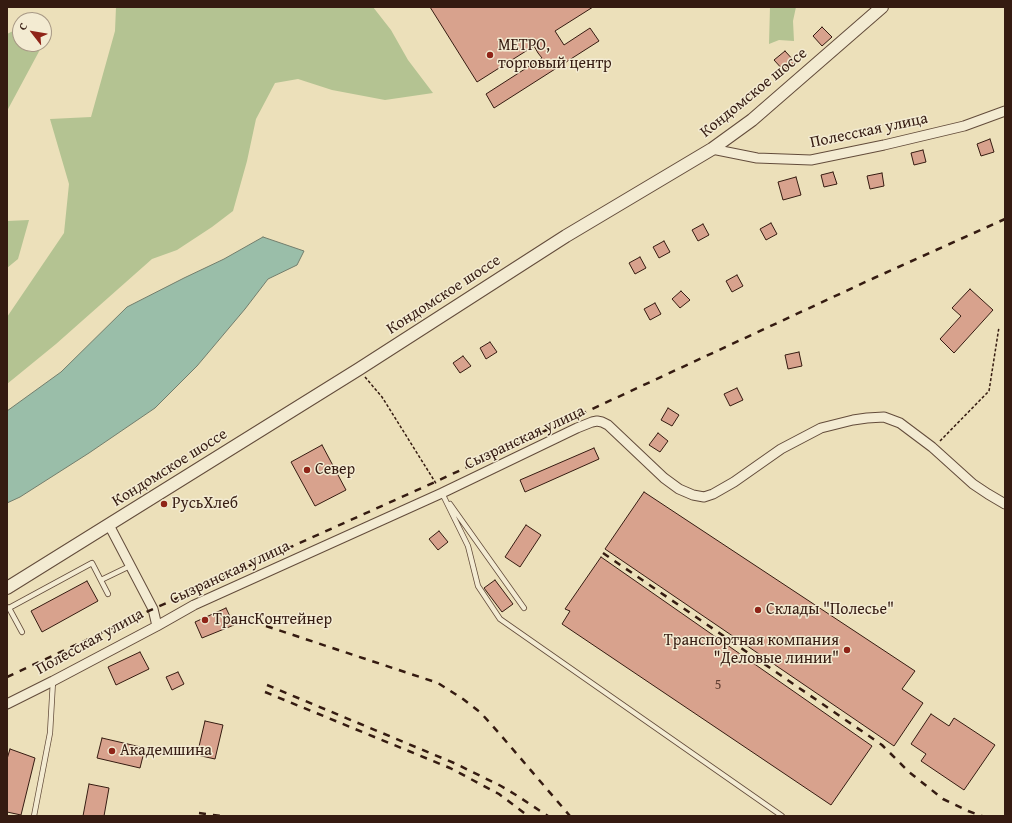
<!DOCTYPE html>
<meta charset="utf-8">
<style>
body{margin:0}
#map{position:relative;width:1012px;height:823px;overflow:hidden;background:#ece0ba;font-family:"Gentium Book Plus",serif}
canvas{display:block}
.frame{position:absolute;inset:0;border:8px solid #351b11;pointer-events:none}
.north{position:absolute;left:12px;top:12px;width:40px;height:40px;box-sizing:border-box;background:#f3ebd2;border:1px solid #a79885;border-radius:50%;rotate:301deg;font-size:11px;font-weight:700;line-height:16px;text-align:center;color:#351b11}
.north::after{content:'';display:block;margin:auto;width:14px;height:18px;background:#8f2418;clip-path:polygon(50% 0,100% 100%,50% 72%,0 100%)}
</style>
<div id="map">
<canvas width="1012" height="823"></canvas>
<div class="frame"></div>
<div class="north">С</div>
</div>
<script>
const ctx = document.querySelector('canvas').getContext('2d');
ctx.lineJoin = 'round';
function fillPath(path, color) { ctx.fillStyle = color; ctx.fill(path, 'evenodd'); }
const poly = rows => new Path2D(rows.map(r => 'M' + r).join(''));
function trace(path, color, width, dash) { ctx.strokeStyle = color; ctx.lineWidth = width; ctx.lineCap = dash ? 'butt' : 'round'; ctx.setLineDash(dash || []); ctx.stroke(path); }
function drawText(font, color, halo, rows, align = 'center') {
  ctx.font = font + ' "Gentium Book Plus",serif'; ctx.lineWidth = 3; ctx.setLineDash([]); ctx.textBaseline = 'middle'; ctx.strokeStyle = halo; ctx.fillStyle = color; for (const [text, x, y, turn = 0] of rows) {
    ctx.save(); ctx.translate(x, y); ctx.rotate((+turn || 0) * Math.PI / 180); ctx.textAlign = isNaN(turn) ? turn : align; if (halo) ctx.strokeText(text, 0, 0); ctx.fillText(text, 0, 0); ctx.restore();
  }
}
const green = poly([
 [116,7,373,7,391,30,408,60,433,93,385,100,332,90,298,79,275,83,256,119,247,161,233,211,212,227,177,250,152,259,56,344,7,384,7,317,64,233,69,184,50,119,91,117,115,31],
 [770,7,796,7,793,21,794,41,779,40,769,44],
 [17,29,20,30,20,44,43,44,7,111,7,34],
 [29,220,18,259,7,268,7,221]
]);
const water = poly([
 [263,237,304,251,297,265,268,279,245,309,197,366,155,408,89,453,20,497,7,503,7,411,61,372,127,307,184,278,224,259,263,237]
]);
const building = poly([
 [430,7,593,7,555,31,564,45,590,28,599,41,494,108,486,94,542,58,538,53,534,46,477,82,430,7],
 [822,27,832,37,822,46,813,36,822,27],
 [785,51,795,62,784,71,774,60,785,51],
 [990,139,994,152,981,156,977,144,990,139],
 [923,150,926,162,914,165,911,153,923,150],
 [833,172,837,184,824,187,821,175,833,172],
 [882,173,884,186,870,189,867,176,882,173],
 [796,177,801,195,783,200,778,182,796,177],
 [771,223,777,234,766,240,760,229,771,223],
 [703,224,709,235,698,241,692,230,703,224],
 [664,241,670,252,659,258,653,247,664,241],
 [640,257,646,268,635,274,629,263,640,257],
 [737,275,743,286,732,292,726,281,737,275],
 [970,289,993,310,954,353,940,339,961,316,952,308,970,289],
 [681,291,690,300,680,308,672,299,681,291],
 [655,303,661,314,650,320,644,309,655,303],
 [490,342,497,352,486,359,480,348,490,342],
 [799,352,802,366,788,369,785,355,799,352],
 [463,356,471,366,460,373,453,363,463,356],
 [737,388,743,400,730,406,724,394,737,388],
 [668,408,679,415,672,426,661,420,668,408],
 [658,433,668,441,660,452,649,445,658,433],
 [322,445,346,490,315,506,291,462,322,445],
 [594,448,599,459,525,492,520,480,594,448],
 [644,492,915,671,902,689,923,703,894,746,605,549,644,492],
 [526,525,541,535,520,567,505,557,526,525],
 [439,531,448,542,438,550,429,539,439,531],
 [601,557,872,746,831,805,562,624,570,611,565,609,601,557],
 [495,580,513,604,502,612,484,588,495,580],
 [87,581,98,601,42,632,31,611,87,581],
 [226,608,234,625,202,638,195,622,226,608],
 [140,652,149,669,116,685,108,667,140,652],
 [178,672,184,684,172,690,166,677,178,672],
 [931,714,949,726,954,718,995,745,964,790,921,761,926,754,911,744,931,714],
 [205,721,223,725,215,759,197,755,205,721],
 [102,738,145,748,140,768,97,758,102,738],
 [10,749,35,758,21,815,7,812,7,759,10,749],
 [89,784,109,788,104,816,83,816,89,784]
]);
const path = poly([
 [365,377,382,397,437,485],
 [940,441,989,391,999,327]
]);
const service = poly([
 [442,493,468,546,478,586,500,619,782,816],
 [450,504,524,608],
 [101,580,130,566],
 [7,607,9,608,22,632],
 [9,608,92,563,108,594],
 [34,816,50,733,53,681]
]);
const minor = poly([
 [712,149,757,158,811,160,884,145,964,126,1005,111],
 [157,626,194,605,442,493,577,428,592,422,597,421,602,422,608,425,664,478,679,489,693,495,704,497,713,494,734,482,781,449,821,428,853,420,867,418,884,417,900,423,932,447,973,484,988,494,1005,504],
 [7,704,53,681,157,626,153,609,109,525]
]);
const tertiary = poly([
 [7,588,359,369,566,236,712,149,752,120,882,7]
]);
const rail = poly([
 [603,553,882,745,909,772,943,799,968,811,982,816],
 [266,626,438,683,463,699,481,713,498,732,570,816],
 [7,677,153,609,435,482,874,278,1005,219],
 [267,685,454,763,501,786,516,795,548,816],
 [265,692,450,768,499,794,528,816],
 [199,813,221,816]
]);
const markers = [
 [490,55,4,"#8f2418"],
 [307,470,4,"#8f2418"],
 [164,504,4,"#8f2418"],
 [758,610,4,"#8f2418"],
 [205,620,4,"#8f2418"],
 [847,650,4,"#8f2418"],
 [112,751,4,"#8f2418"]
];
const numberNames = [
 ["5",718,685]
];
const poiNames = [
 ["МЕТРО,",498,46],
 ["торговый центр",498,64],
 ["Север",315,470],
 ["РусьХлеб",172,504],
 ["Склады \"Полесье\"",766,610],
 ["ТрансКонтейнер",213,620],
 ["Транспортная компания",839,641,"right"],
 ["\"Деловые линии\"",839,659,"right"],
 ["Академшина",120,751]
];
const streetNames = [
 ["Кондомское шоссе",754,93,-39],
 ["Полесская улица",869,131,-12],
 ["Кондомское шоссе",444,295,-33],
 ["Сызранская улица",525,438,-25],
 ["Кондомское шоссе",170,468,-32],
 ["Сызранская улица",230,573,-25],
 ["Полесская улица",90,642,-29]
];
fillPath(green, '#b4c392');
fillPath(water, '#9abea9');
trace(water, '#727d6c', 1);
fillPath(building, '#d8a28d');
trace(building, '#351b11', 1);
trace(service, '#634c3b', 6);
trace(minor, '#634c3b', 11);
trace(tertiary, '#634c3b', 14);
trace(path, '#351b11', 1.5, [3, 2]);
trace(service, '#f3ebd2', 4.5);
trace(minor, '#f3ebd2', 9);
trace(tertiary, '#f3ebd2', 12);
trace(rail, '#351b11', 2.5, [7, 7]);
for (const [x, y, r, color] of markers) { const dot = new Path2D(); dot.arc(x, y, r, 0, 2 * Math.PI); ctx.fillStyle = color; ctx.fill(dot); trace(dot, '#f3ebd2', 1.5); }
drawText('14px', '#5e3d30', null, numberNames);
drawText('16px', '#351b11', '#f3ebd2', poiNames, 'left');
drawText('16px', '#351b11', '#f3ebd2', streetNames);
</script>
